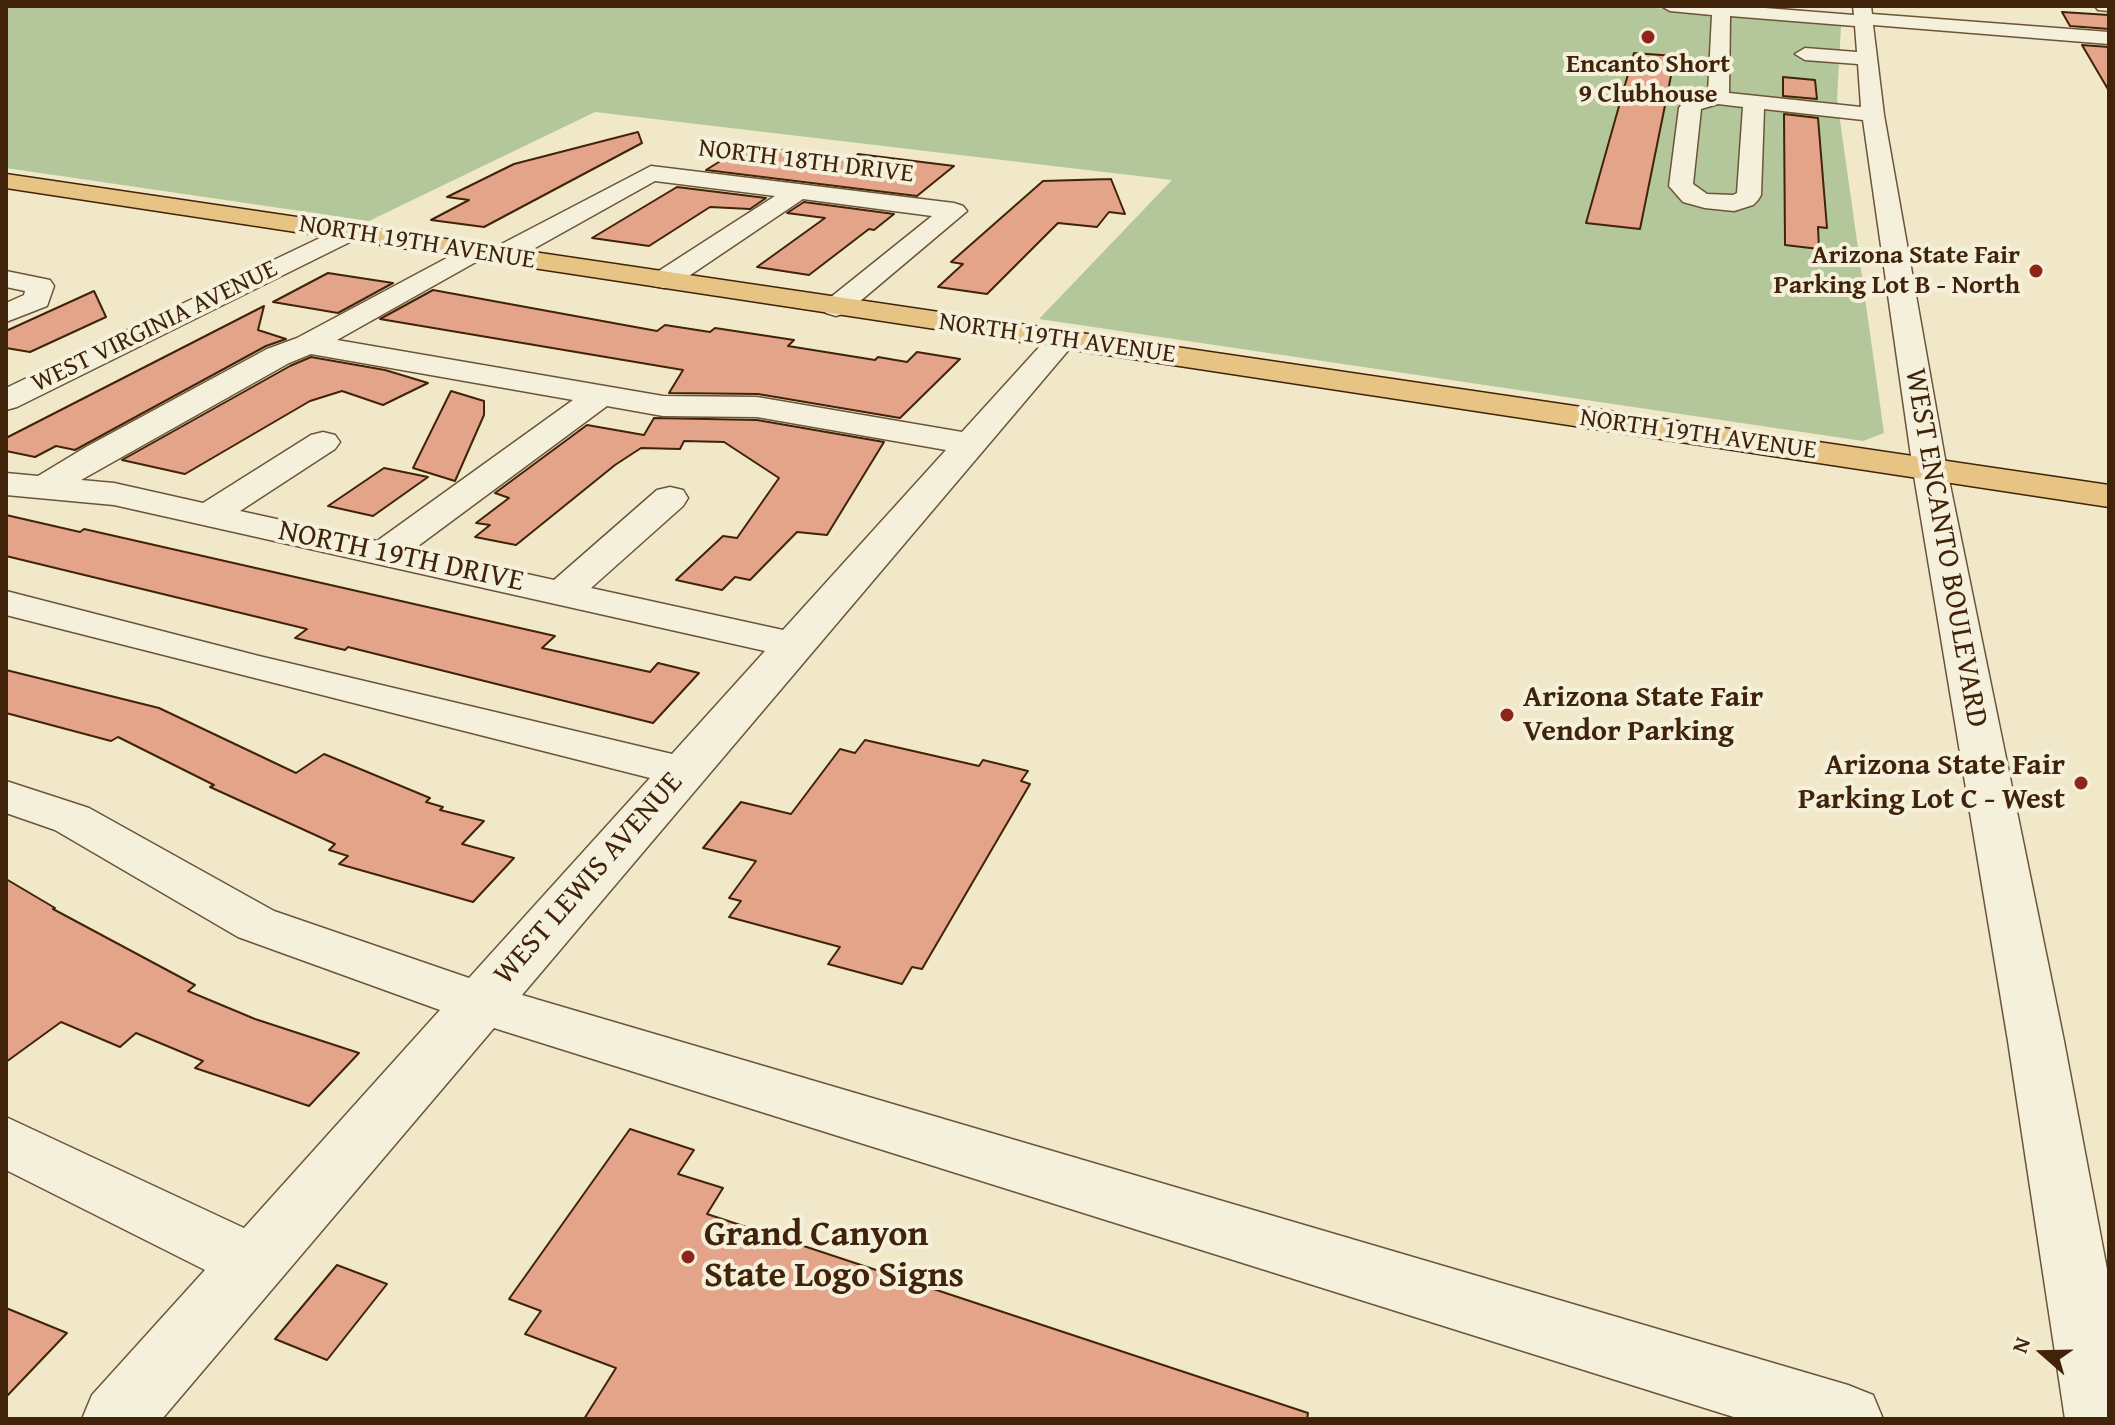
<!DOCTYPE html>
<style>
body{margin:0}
#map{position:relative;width:2115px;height:1425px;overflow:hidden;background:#f0e8c8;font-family:"Gentium Book Plus",serif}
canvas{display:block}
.frame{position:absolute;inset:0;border:8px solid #402308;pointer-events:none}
.north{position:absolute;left:2003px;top:1313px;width:80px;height:80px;-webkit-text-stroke:6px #f5f0db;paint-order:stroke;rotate:290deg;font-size:22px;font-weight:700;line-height:32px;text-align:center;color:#402308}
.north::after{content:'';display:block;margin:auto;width:28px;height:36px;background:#402308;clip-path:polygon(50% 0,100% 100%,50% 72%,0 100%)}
</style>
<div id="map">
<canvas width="2115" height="1425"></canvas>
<div class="frame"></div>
<div class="north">N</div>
</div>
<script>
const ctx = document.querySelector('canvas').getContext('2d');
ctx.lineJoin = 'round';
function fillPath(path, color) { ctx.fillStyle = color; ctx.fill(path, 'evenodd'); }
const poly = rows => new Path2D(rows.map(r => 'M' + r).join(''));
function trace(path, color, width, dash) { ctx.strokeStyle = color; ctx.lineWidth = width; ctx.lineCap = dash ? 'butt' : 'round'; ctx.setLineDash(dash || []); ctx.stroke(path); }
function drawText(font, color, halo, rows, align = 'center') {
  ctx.font = font + ' "Gentium Book Plus",serif'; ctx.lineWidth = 8; ctx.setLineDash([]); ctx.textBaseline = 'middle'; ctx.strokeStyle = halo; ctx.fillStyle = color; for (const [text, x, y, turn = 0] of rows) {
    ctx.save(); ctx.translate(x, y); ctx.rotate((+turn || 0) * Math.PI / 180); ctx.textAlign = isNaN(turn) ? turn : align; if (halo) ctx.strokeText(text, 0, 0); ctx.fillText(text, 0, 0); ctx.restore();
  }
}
const green = poly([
 [6,6,1630,6,1827,22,1841,26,1837,99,1884,433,1863,441,1039,319,1172,180,595,112,369,221,6,168]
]);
const building = poly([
 [2062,12,2109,15,2109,29,2070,26,2062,12],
 [2082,45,2109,47,2109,91,2082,45],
 [1634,53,1675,56,1640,229,1586,223,1634,53],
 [1783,77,1815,80,1817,99,1783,96,1783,77],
 [1784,114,1818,118,1827,228,1818,227,1819,249,1785,245,1784,114],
 [638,132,642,143,484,227,431,220,469,200,447,197,514,164,638,132],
 [746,145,852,159,858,154,954,166,917,196,706,170,746,145],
 [1111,179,1125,214,1109,212,1097,227,1058,223,987,294,938,287,963,264,951,262,1043,181,1111,179],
 [677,187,766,198,750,209,710,207,649,246,592,238,677,187],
 [804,202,894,214,874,230,869,229,809,275,757,267,825,218,787,213,804,202],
 [328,273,393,283,338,313,273,302,328,273],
 [433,290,657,331,665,325,710,332,715,328,794,340,788,346,875,360,878,357,907,362,917,352,960,359,900,418,758,394,669,393,683,370,380,319,433,290],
 [94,291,106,317,30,352,6,348,6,331,94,291],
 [264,306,258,330,286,339,266,346,75,450,56,446,35,457,6,451,6,438,264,306],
 [311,357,385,370,428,383,383,405,342,391,310,401,185,474,122,460,290,366,311,357],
 [451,391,484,401,484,415,455,481,413,468,451,391],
 [654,418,757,420,884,442,827,535,797,532,750,580,735,577,722,590,676,580,723,536,737,538,779,478,724,442,684,441,680,449,641,448,615,465,516,545,475,537,490,525,476,523,509,498,495,493,587,425,644,435,654,418],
 [384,468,428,477,373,516,328,506,384,468],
 [6,515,80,532,84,529,555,636,542,648,650,672,658,663,699,673,653,723,348,647,345,650,295,638,307,629,6,556,6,515],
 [6,670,159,708,296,773,324,754,430,798,426,802,443,807,440,810,484,821,462,844,514,858,473,902,339,864,348,856,329,850,335,844,210,787,214,785,118,737,111,741,6,713,6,670],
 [865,740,979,766,983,760,1028,771,1021,781,1030,784,922,969,912,967,902,984,828,964,840,947,729,917,741,901,729,898,756,861,703,848,741,802,791,814,840,749,855,753,865,740],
 [6,879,55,908,53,909,195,985,188,991,255,1019,359,1053,309,1106,195,1068,203,1061,136,1033,120,1047,61,1022,6,1062,6,879],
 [630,1129,694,1150,678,1174,723,1188,707,1214,1308,1413,1307,1419,584,1419,616,1368,525,1334,541,1311,509,1299,630,1129],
 [337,1265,387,1284,327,1360,275,1339,337,1265],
 [6,1308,67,1333,6,1397,6,1308]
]);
const minor = poly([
 [1661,6,1740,6,1854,15,1853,6,1871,6,1872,14,2109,32,2109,44,1873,25,1884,115,1947,470,2064,1041,2109,1280,2109,1419,2065,1419,2008,1041,1913,470,1863,120,1764,109,1761,195,1758,200,1753,205,1734,211,1705,208,1683,202,1669,186,1679,108,1688,96,1708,93,1712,15,1670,11,1661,6],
 [1730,16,1855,26,1857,52,1805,48,1795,54,1805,60,1858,64,1861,107,1729,93,1730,16],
 [1718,104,1743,107,1737,193,1733,195,1707,194,1693,184,1701,109,1718,104],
 [2095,6,2109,6,2109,11,2098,10,2095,6],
 [651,166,954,203,963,206,967,211,846,313,836,316,826,313,822,307,826,301,932,216,803,199,674,286,664,288,654,286,650,280,654,274,775,196,655,181,510,262,490,262,486,256,490,250,651,166],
 [347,225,356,227,360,233,356,239,17,407,6,410,6,388,347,225],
 [473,244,483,246,486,252,483,258,337,340,663,396,757,397,962,432,1051,334,1062,331,1073,334,1077,340,522,995,1848,1385,1873,1395,1883,1419,1740,1419,494,1028,162,1419,82,1419,92,1395,205,1270,6,1170,6,1117,244,1228,440,1010,238,937,55,830,6,813,6,781,89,808,274,911,469,978,650,778,6,615,6,591,259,656,672,754,765,651,114,505,6,495,6,473,38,476,86,447,267,349,297,338,473,244],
 [311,354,573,400,377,541,240,511,335,449,340,442,335,435,323,432,311,435,203,503,114,483,81,480,289,363,311,354],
 [607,406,663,416,757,417,946,450,783,630,591,588,683,506,688,498,683,490,670,487,657,490,554,580,414,549,607,406],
 [6,271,50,280,54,286,47,306,6,322,6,303,24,295,25,291,6,287,6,271]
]);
const major = poly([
 [6,174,2109,485,2109,507,6,188,6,174]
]);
const markers = [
 [1648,37,8,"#8f2418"],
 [2036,271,8,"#8f2418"],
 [1507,715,8,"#8f2418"],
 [2081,783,8,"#8f2418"],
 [688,1257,8,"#8f2418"]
];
const farPoinames = [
 ["Encanto Short",1648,65],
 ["9 Clubhouse",1648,95],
 ["Arizona State Fair",2020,256,"right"],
 ["Parking Lot B - North",2020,286,"right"]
];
const farStreetnames = [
 ["NORTH 18TH DRIVE",806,162,7],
 ["NORTH 19TH AVENUE",417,243,9],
 ["WEST VIRGINIA AVENUE",155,327,-26],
 ["NORTH 19TH AVENUE",1057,339,8],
 ["NORTH 19TH AVENUE",1698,435,8]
];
const streetNames = [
 ["WEST ENCANTO BOULEVARD",1945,548,80],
 ["NORTH 19TH DRIVE",401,557,12],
 ["WEST LEWIS AVENUE",589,879,-49]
];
const poiNames = [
 ["Arizona State Fair",1523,698],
 ["Vendor Parking",1523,732],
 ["Arizona State Fair",2065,766,"right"],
 ["Parking Lot C - West",2065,800,"right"]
];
const nearPoinames = [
 ["Grand Canyon",704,1236],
 ["State Logo Signs",704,1277]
];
fillPath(green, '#b4c79a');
fillPath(building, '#e3a489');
trace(building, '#402308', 2);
trace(minor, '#6c5438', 3);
trace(major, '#402308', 3);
fillPath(minor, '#f5f0db');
fillPath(major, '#e8c484');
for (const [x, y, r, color] of markers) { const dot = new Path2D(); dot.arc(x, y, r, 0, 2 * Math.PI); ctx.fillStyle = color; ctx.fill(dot); trace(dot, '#f5f0db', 3); }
drawText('bold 26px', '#402308', '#f5f0db', farPoinames);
drawText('26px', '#402308', '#f5f0db', farStreetnames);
drawText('30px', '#402308', '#f5f0db', streetNames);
drawText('bold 30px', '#402308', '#f5f0db', poiNames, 'left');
drawText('bold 36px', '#402308', '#f5f0db', nearPoinames, 'left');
</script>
